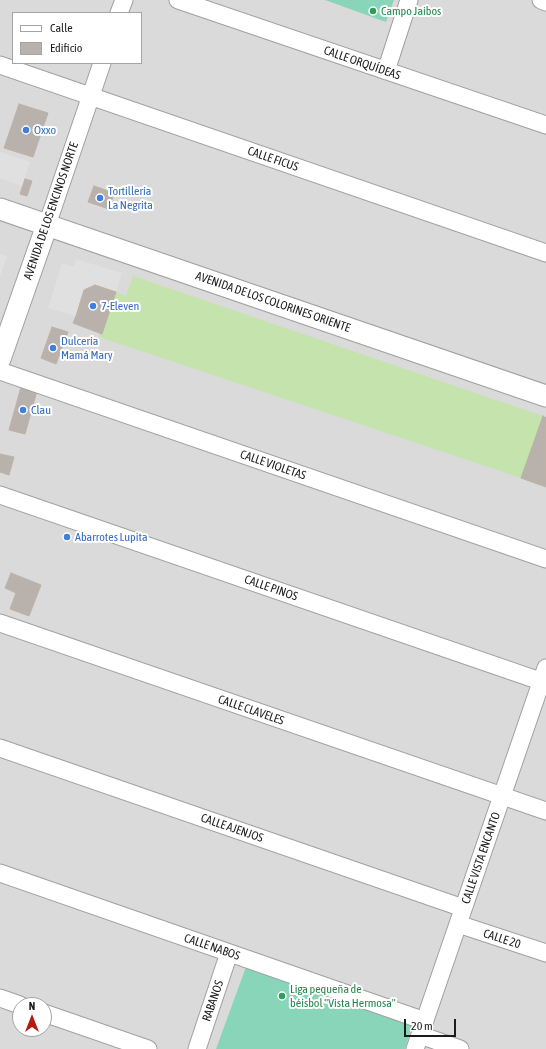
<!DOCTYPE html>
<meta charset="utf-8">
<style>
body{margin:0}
#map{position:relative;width:546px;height:1049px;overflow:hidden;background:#edeae3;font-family:"Asap Condensed",sans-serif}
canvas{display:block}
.legend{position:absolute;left:12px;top:12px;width:130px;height:52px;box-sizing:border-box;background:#fff;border:1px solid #a4a4a4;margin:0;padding:5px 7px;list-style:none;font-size:12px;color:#1c1c1c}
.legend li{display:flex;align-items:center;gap:8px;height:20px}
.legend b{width:20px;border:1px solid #a4a4a4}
.north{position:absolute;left:12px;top:997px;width:40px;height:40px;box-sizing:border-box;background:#fff;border:1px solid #a4a4a4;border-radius:50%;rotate:0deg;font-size:11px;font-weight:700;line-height:16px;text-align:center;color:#1c1c1c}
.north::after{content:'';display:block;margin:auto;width:14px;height:18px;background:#b71812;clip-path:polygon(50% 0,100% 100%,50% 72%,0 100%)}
.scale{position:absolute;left:404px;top:1019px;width:52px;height:18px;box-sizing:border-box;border:2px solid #1c1c1c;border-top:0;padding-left:5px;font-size:12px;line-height:14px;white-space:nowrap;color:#1c1c1c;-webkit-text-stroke:3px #fff;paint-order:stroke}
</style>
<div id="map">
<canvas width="546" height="1049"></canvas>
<ul class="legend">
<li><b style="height:5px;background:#fff"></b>Calle</li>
<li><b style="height:11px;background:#b9b2ac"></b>Edificio</li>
</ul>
<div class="north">N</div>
<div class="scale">20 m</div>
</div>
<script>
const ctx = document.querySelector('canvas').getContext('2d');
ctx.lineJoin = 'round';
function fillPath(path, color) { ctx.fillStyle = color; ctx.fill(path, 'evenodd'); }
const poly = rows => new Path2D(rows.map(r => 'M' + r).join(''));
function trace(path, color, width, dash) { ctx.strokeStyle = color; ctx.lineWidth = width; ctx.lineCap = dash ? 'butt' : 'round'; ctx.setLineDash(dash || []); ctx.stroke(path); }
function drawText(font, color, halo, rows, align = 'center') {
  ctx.font = font + ' "Asap Condensed",sans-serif'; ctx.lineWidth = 4; ctx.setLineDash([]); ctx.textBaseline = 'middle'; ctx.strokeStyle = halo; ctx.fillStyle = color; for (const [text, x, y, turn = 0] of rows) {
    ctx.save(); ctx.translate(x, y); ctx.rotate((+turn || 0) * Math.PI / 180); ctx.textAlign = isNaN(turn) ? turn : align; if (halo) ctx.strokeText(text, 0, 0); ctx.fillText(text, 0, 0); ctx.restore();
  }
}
const residential = poly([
 [0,0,546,0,546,1049,0,1049],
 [13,13,141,13,141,63,13,63],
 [20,1005,44,1005,44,1029,20,1029]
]);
const grass = poly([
 [133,276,543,416,521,478,99,337,116,292,126,296]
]);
const pitch = poly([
 [325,0,394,0,386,22],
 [246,967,412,1025,405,1049,216,1049]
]);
const parking = poly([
 [1,152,30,162,22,186,0,178,0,155],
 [0,254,7,256,0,277],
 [76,259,122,273,116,292,95,285,76,316,48,308,62,263,74,267]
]);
const building = poly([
 [19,104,48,113,33,157,4,148,19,104],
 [25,179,32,181,27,196,20,194,25,179],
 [94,186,114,193,109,209,88,202,94,186],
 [95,285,116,292,102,334,73,323,76,316,84,290,95,285],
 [52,327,68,332,56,364,41,358,52,327],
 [21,387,37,391,25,434,9,430,21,387],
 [543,416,546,418,546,487,521,478,543,416],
 [0,454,14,457,9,475,0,472,0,454],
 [11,573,41,585,29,616,10,609,16,593,5,588,11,573]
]);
const minor = poly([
 [178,0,546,125],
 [541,0,546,2],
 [119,13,124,0],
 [0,65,546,253],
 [386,71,409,0],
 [47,225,102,63],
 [0,371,546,559],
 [0,495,546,683],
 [0,623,546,811],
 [0,748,463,908],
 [0,873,425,1021],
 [458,924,546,953],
 [0,998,20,1005],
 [44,1013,148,1049],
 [420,1035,460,1049],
 [197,1049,229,953],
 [415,1049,546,668]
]);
const tertiary = poly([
 [0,209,546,396],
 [0,359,47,225]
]);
const markers = [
 [373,11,4,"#2e9e5b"],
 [26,130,4,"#3f7fe0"],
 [100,198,4,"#3f7fe0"],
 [93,306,4,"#3f7fe0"],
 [53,348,4,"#3f7fe0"],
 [23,410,4,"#3f7fe0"],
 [67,537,4,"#3f7fe0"],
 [282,996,4,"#2e9e5b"]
];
const leisureNames = [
 ["Campo Jaibos",381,11],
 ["Liga pequeña de",290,989],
 ["béisbol \"Vista Hermosa\"",290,1003]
];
const streetNames = [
 ["CALLE ORQUÍDEAS",362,63,19],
 ["CALLE FICUS",273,159,19],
 ["AVENIDA DE LOS ENCINOS NORTE",51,211,-71],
 ["AVENIDA DE LOS COLORINES ORIENTE",273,302,19],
 ["CALLE VIOLETAS",273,465,19],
 ["CALLE PINOS",271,588,19],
 ["CALLE CLAVELES",251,710,19],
 ["CALLE AJENJOS",232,828,19],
 ["CALLE VISTA ENCANTO",481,858,-71],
 ["CALLE 20",502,939,18],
 ["CALLE NABOS",212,947,19],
 ["RABANOS",213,1001,-71]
];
const shopNames = [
 ["Oxxo",34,130],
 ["Tortillería",108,191],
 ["La Negrita",108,205],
 ["7-Eleven",101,306],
 ["Dulcería",61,341],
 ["Mamá Mary",61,355],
 ["Clau",31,410],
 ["Abarrotes Lupita",75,537]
];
fillPath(residential, '#dadada');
fillPath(grass, '#c5e3ad');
fillPath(pitch, '#88d5ba');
fillPath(parking, '#e0e0e0');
fillPath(building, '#b9b2ac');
trace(building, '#bdb2a7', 1);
trace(minor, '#a0a0a0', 19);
trace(tertiary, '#a0a0a0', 23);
trace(minor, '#fff', 17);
trace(tertiary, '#fff', 21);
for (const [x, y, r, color] of markers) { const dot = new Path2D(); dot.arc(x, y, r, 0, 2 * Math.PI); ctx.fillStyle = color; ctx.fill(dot); trace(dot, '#fff', 1.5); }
drawText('12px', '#27864d', '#fff', leisureNames, 'left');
drawText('12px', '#1c1c1c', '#fff', streetNames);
drawText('12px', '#366cbe', '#fff', shopNames, 'left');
</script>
